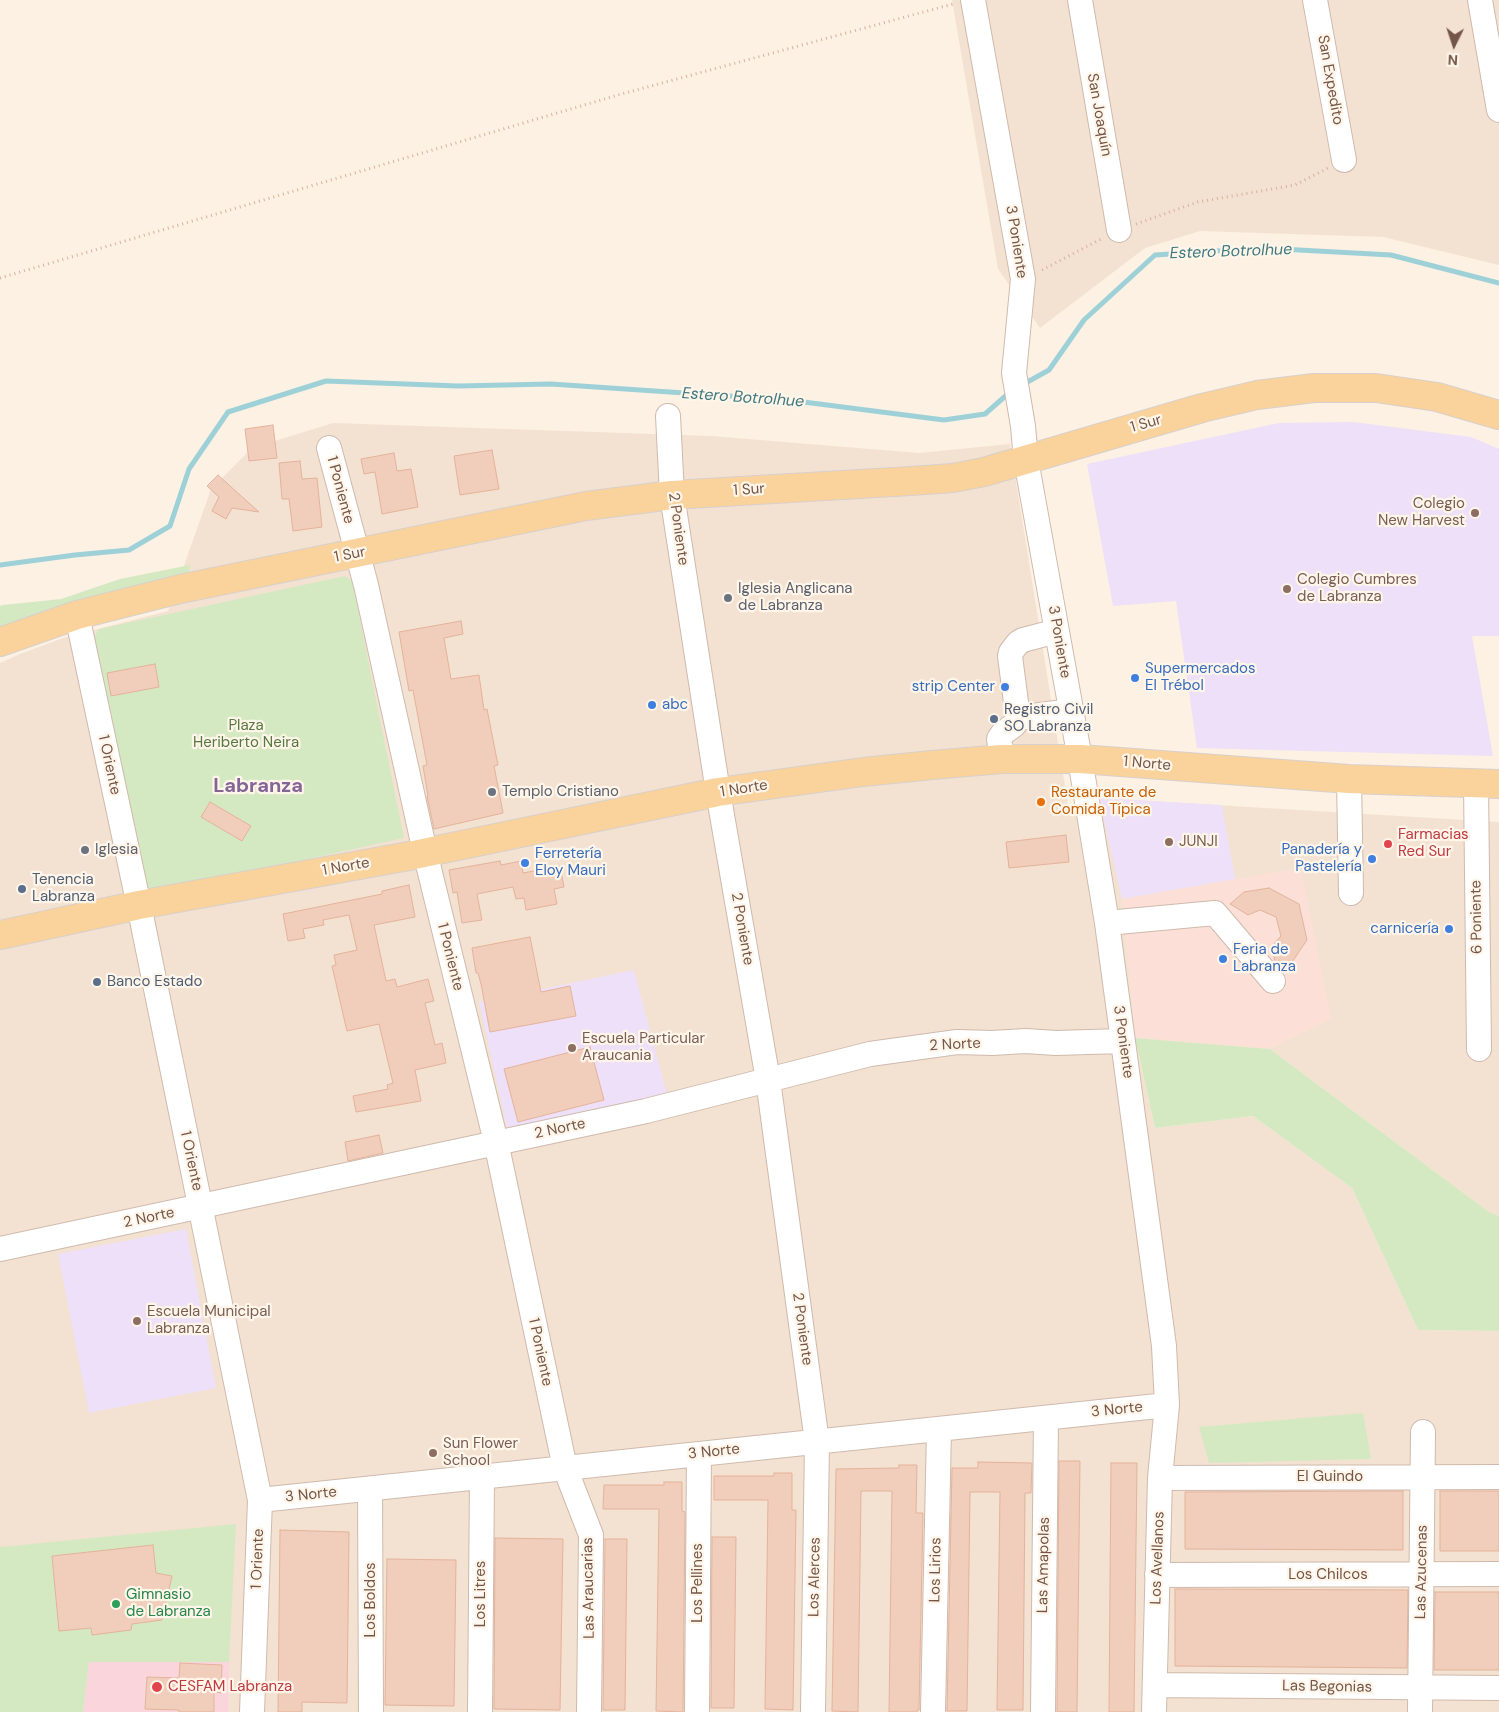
<!DOCTYPE html>
<meta charset="utf-8">
<style>
body{margin:0}
#map{position:relative;width:1499px;height:1712px;overflow:hidden;background:#fcf1e3;font-family:"DM Sans",sans-serif}
canvas{display:block}
.north{position:absolute;left:1429px;top:20px;width:50px;height:50px;-webkit-text-stroke:4px #fff5e9;paint-order:stroke;rotate:184deg;font-size:14px;font-weight:700;line-height:20px;text-align:center;color:#745649}
.north::after{content:'';display:block;margin:auto;width:18px;height:22px;background:#745649;clip-path:polygon(50% 0,100% 100%,50% 72%,0 100%)}
</style>
<div id="map">
<canvas width="1499" height="1712"></canvas>
<div class="north">N</div>
</div>
<script>
const ctx = document.querySelector('canvas').getContext('2d');
ctx.lineJoin = 'round';
function fillPath(path, color) { ctx.fillStyle = color; ctx.fill(path, 'evenodd'); }
const poly = rows => new Path2D(rows.map(r => 'M' + r).join(''));
function trace(path, color, width, dash) { ctx.strokeStyle = color; ctx.lineWidth = width; ctx.lineCap = dash ? 'butt' : 'round'; ctx.setLineDash(dash || []); ctx.stroke(path); }
function drawText(font, color, halo, rows, align = 'center') {
  ctx.font = font + ' "DM Sans",sans-serif'; ctx.lineWidth = 4.5; ctx.setLineDash([]); ctx.textBaseline = 'middle'; ctx.strokeStyle = halo; ctx.fillStyle = color; for (const [text, x, y, turn = 0] of rows) {
    ctx.save(); ctx.translate(x, y); ctx.rotate((+turn || 0) * Math.PI / 180); ctx.textAlign = isNaN(turn) ? turn : align; if (halo) ctx.strokeText(text, 0, 0); ctx.fillText(text, 0, 0); ctx.restore();
  }
}
const residential = poly([
 [952,0,1499,0,1499,265,1383,237,1200,231,1145,248,1040,328,998,269],
 [333,423,711,436,919,453,1010,444,1068,805,1099,798,1499,822,1499,1216,1489,1212,1270,1049,1135,1038,1155,1128,1253,1116,1352,1188,1418,1330,1499,1331,1499,1712,0,1712,0,663,20,654,63,638,168,611,211,489,252,448]
]);
const commercial = poly([
 [1301,868,1331,1019,1270,1049,1135,1038,1122,899]
]);
const education = poly([
 [1353,422,1471,437,1499,449,1499,636,1472,636,1493,756,1197,748,1176,601,1113,606,1087,464,1279,423],
 [1099,798,1222,805,1235,879,1122,899],
 [634,970,667,1094,507,1128,479,1002],
 [186,1229,216,1388,89,1413,58,1254]
]);
const medical = poly([
 [89,1662,229,1662,228,1712,83,1712]
]);
const green = poly([
 [190,565,188,578,37,616,0,627,0,606,3,605,61,599,120,579],
 [345,576,352,581,404,838,152,893,140,883,92,641,99,629],
 [1135,1038,1270,1049,1489,1212,1499,1216,1499,1331,1418,1330,1352,1188,1253,1116,1155,1128],
 [1363,1413,1371,1459,1209,1463,1199,1427],
 [236,1524,229,1662,89,1662,83,1712,0,1712,0,1547]
]);
const stream = poly([
 [1022,385,1049,370,1084,320,1155,255,1262,248,1391,255,1499,283],
 [0,565,75,555,129,550,170,526,189,469,228,412,326,381,458,386,551,384,788,400,944,420,985,414,1010,392]
]);
const building = poly([
 [273,425,277,458,249,461,245,429,273,425],
 [492,450,499,489,460,495,454,456,492,450],
 [394,453,397,471,411,469,418,507,382,514,375,472,364,474,361,459,394,453],
 [300,461,302,479,317,478,322,527,293,531,289,499,282,499,279,463,300,461],
 [218,475,240,495,259,512,232,508,226,519,212,511,219,497,207,486,218,475],
 [461,621,463,634,444,638,451,679,479,675,484,710,487,709,498,765,494,766,503,813,434,829,427,796,428,796,423,766,427,765,413,690,409,691,399,632,461,621],
 [155,664,159,687,111,696,107,673,155,664],
 [210,802,251,826,242,841,201,817,210,802],
 [1066,835,1069,862,1009,868,1006,842,1066,835],
 [500,861,501,865,521,861,523,873,560,866,564,887,554,889,557,904,526,910,524,898,516,899,513,887,477,894,482,920,462,923,457,892,453,893,449,870,500,861],
 [409,885,415,917,374,925,386,981,395,979,397,987,428,979,434,1001,425,1003,435,1045,442,1043,446,1063,415,1070,421,1101,356,1112,353,1096,388,1089,387,1085,393,1083,379,1024,347,1031,343,1014,332,966,336,965,334,955,357,950,349,915,323,920,324,925,303,929,305,938,288,941,283,914,382,894,382,891,409,885],
 [1269,888,1299,904,1307,940,1292,962,1278,966,1275,962,1272,946,1281,936,1276,917,1260,910,1248,915,1230,904,1244,892,1269,888],
 [530,937,541,992,570,986,576,1016,490,1032,481,984,478,973,476,973,472,948,530,937],
 [590,1047,604,1100,518,1122,504,1069,590,1047],
 [379,1135,383,1153,348,1161,345,1142,379,1135],
 [1059,1461,1080,1461,1077,1712,1057,1712,1059,1461],
 [978,1462,1032,1463,1031,1493,1025,1493,1023,1710,997,1710,1000,1492,970,1492,967,1711,947,1711,952,1468,978,1468,978,1462],
 [1111,1463,1137,1463,1134,1712,1109,1712,1111,1463],
 [899,1465,917,1465,916,1513,923,1513,919,1710,917,1710,917,1712,889,1712,892,1491,861,1491,858,1712,832,1711,836,1469,899,1468,899,1465],
 [774,1473,792,1473,792,1510,796,1510,793,1710,765,1709,768,1500,714,1500,714,1476,774,1476,774,1473],
 [664,1482,682,1482,682,1511,685,1512,683,1712,656,1711,659,1509,603,1509,604,1485,664,1485,664,1482],
 [1403,1491,1403,1550,1185,1549,1185,1492,1403,1491],
 [1440,1491,1499,1491,1499,1551,1440,1551,1440,1491],
 [280,1530,349,1532,347,1703,302,1702,302,1712,278,1712,280,1530],
 [712,1537,736,1537,734,1708,711,1708,712,1537],
 [495,1538,563,1539,560,1710,494,1709,495,1538],
 [605,1539,627,1539,625,1710,603,1710,605,1539],
 [153,1545,156,1573,172,1576,162,1620,132,1624,131,1630,92,1635,91,1628,59,1631,52,1556,153,1545],
 [387,1559,456,1560,454,1706,385,1705,387,1559],
 [1175,1589,1408,1590,1407,1668,1175,1666,1175,1589],
 [1435,1592,1499,1592,1499,1670,1434,1670,1435,1592],
 [180,1663,222,1665,221,1693,214,1692,214,1712,179,1712,179,1710,145,1709,147,1677,179,1678,180,1663]
]);
const path = poly([
 [1136,224,1198,202,1295,185,1328,168],
 [1042,270,1103,238],
 [0,278,618,95,953,4]
]);
const minor = poly([
 [973,0,1023,279,1014,373,1023,426,1026,460,1080,759,1107,923,1164,1346,1167,1405,1160,1478,1154,1712],
 [1080,0,1119,230],
 [1315,0,1344,160],
 [1480,0,1499,110],
 [668,416,672,495,718,792,768,1080,817,1442,813,1712],
 [329,448,366,585,425,852,496,1142,565,1468,591,1535,589,1712],
 [77,615,142,920,260,1500,252,1712],
 [1018,718,1071,711],
 [1002,759,999,739,1003,733,1014,725,1018,718,1010,656,1011,652,1018,643,1023,640,1057,631],
 [1349,779,1351,893],
 [1476,784,1479,1049],
 [1107,923,1215,913,1273,981],
 [0,1249,646,1111,870,1054,957,1042,992,1043,1026,1041,1056,1043,1122,1041],
 [1160,1478,1499,1477],
 [370,1489,371,1712],
 [260,1500,1167,1405],
 [1157,1575,1499,1574],
 [1155,1685,1499,1688],
 [480,1712,482,1477],
 [697,1712,699,1454],
 [933,1712,939,1429],
 [1043,1712,1046,1418],
 [1420,1712,1423,1432]
]);
const major = poly([
 [0,642,77,615,180,589,586,506,672,495,911,481,953,478,984,472,1202,408,1257,395,1314,388,1376,388,1437,397,1499,415],
 [0,935,139,905,409,856,718,792,863,772,932,765,1002,759,1080,759,1349,779,1499,784]
]);
const markers = [
 [1475,513,5,"#8d6e63"],
 [1287,589,5,"#8d6e63"],
 [728,598,5,"#6b7280"],
 [1135,678,5,"#3f7fe0"],
 [1005,687,5,"#3f7fe0"],
 [652,705,5,"#3f7fe0"],
 [994,719,5,"#5c6f8a"],
 [492,792,5,"#6b7280"],
 [1041,802,5,"#e8710a"],
 [1169,842,5,"#8d6e63"],
 [1388,844,5,"#e0444e"],
 [85,850,5,"#6b7280"],
 [1372,859,5,"#3f7fe0"],
 [525,863,5,"#3f7fe0"],
 [22,889,5,"#5c6f8a"],
 [1449,929,5,"#3f7fe0"],
 [1223,959,5,"#3f7fe0"],
 [97,982,5,"#5c6f8a"],
 [572,1048,5,"#8d6e63"],
 [137,1321,5,"#8d6e63"],
 [433,1453,5,"#8d6e63"],
 [116,1604,5,"#2e9e5b"],
 [157,1687,6,"#e0444e"]
];
const streetNames = [
 ["San Expedito",1330,80,80],
 ["San Joaquín",1099,115,80],
 ["3 Poniente",1016,242,81],
 ["1 Sur",1146,424,-16],
 ["1 Poniente",340,490,75],
 ["1 Sur",749,490,-4],
 ["2 Poniente",678,529,82],
 ["1 Sur",350,555,-11],
 ["3 Poniente",1059,642,80],
 ["1 Norte",1147,764,5],
 ["1 Oriente",109,765,78],
 ["1 Norte",744,789,-9],
 ["1 Norte",346,867,-10],
 ["6 Poniente",1477,917,-91],
 ["2 Poniente",742,929,80],
 ["1 Poniente",450,957,76],
 ["3 Poniente",1123,1042,82],
 ["2 Norte",955,1045,-3],
 ["2 Norte",560,1129,-12],
 ["1 Oriente",191,1161,78],
 ["2 Norte",149,1218,-12],
 ["2 Poniente",802,1329,82],
 ["1 Poniente",540,1352,78],
 ["3 Norte",1117,1410,-6],
 ["3 Norte",714,1452,-6],
 ["El Guindo",1330,1477],
 ["3 Norte",311,1495,-6],
 ["Los Avellanos",1158,1558,-88],
 ["1 Oriente",258,1559,-88],
 ["Las Amapolas",1044,1565,-89],
 ["Los Lirios",936,1570,-89],
 ["Las Azucenas",1422,1572,-89],
 ["Los Chilcos",1328,1575],
 ["Los Alerces",815,1577,-89],
 ["Los Pellines",698,1583,-90],
 ["Las Araucarias",589,1588,-91],
 ["Los Litres",481,1594,-90],
 ["Los Boldos",371,1600,-90],
 ["Las Begonias",1327,1687,1]
];
const educationNames = [
 ["Colegio",1465,504,"right"],
 ["New Harvest",1465,521,"right"],
 ["Colegio Cumbres",1297,580],
 ["de Labranza",1297,597],
 ["JUNJI",1179,842],
 ["Escuela Particular",582,1039],
 ["Araucania",582,1056],
 ["Escuela Municipal",147,1312],
 ["Labranza",147,1329],
 ["Sun Flower",443,1444],
 ["School",443,1461]
];
const worshipNames = [
 ["Iglesia Anglicana",738,589],
 ["de Labranza",738,606],
 ["Templo Cristiano",502,792],
 ["Iglesia",95,850]
];
const shopNames = [
 ["Supermercados",1145,669],
 ["El Trébol",1145,686],
 ["strip Center",995,687,"right"],
 ["abc",662,705],
 ["Panadería y",1362,850,"right"],
 ["Pastelería",1362,867,"right"],
 ["Ferretería",535,854],
 ["Eloy Mauri",535,871],
 ["carnicería",1439,929,"right"],
 ["Feria de",1233,950],
 ["Labranza",1233,967]
];
const serviceNames = [
 ["Registro Civil",1004,710],
 ["SO Labranza",1004,727],
 ["Tenencia",32,880],
 ["Labranza",32,897],
 ["Banco Estado",107,982]
];
const parkNames = [
 ["Plaza",246,726],
 ["Heriberto Neira",246,743]
];
const foodNames = [
 ["Restaurante de",1051,793],
 ["Comida Típica",1051,810]
];
const healthNames = [
 ["Farmacias",1398,835],
 ["Red Sur",1398,852],
 ["CESFAM Labranza",168,1687]
];
const leisureNames = [
 ["Gimnasio",126,1595],
 ["de Labranza",126,1612]
];
const waterNames = [
 ["Estero Botrolhue",1231,252,-2],
 ["Estero Botrolhue",743,398,4]
];
const districtNames = [
 ["Labranza",258,787]
];
fillPath(residential, '#f3e2d1');
fillPath(commercial, '#fce0d7');
fillPath(education, '#eee0f8');
fillPath(medical, '#fad6dc');
fillPath(green, '#d4e9c2');
trace(stream, '#9ed1d7', 5);
fillPath(building, '#f1cdbb');
trace(building, '#e4b39b', 1);
trace(minor, '#cfbaad', 26);
trace(major, '#d8d0cc', 30);
trace(path, '#d6b19e', 3, [1, 4]);
trace(minor, '#fff', 24);
trace(major, '#fad29c', 28);
for (const [x, y, r, color] of markers) { const dot = new Path2D(); dot.arc(x, y, r, 0, 2 * Math.PI); ctx.fillStyle = color; ctx.fill(dot); trace(dot, '#fff5e9', 2); }
drawText('15px', '#745649', '#fff5e9', streetNames);
drawText('15px', '#785e54', '#fff5e9', educationNames, 'left');
drawText('15px', '#5b616d', '#fff5e9', worshipNames, 'left');
drawText('15px', '#366cbe', '#fff5e9', shopNames, 'left');
drawText('15px', '#4e5e75', '#fff5e9', serviceNames, 'left');
drawText('15px', '#557942', '#fff5e9', parkNames);
drawText('15px', '#c56008', '#fff5e9', foodNames, 'left');
drawText('15px', '#be3a42', '#fff5e9', healthNames, 'left');
drawText('15px', '#27864d', '#fff5e9', leisureNames, 'left');
drawText('italic 16px', '#407980', '#fff5e9', waterNames);
drawText('bold 20px', '#836597', '#fff5e9', districtNames);
</script>
